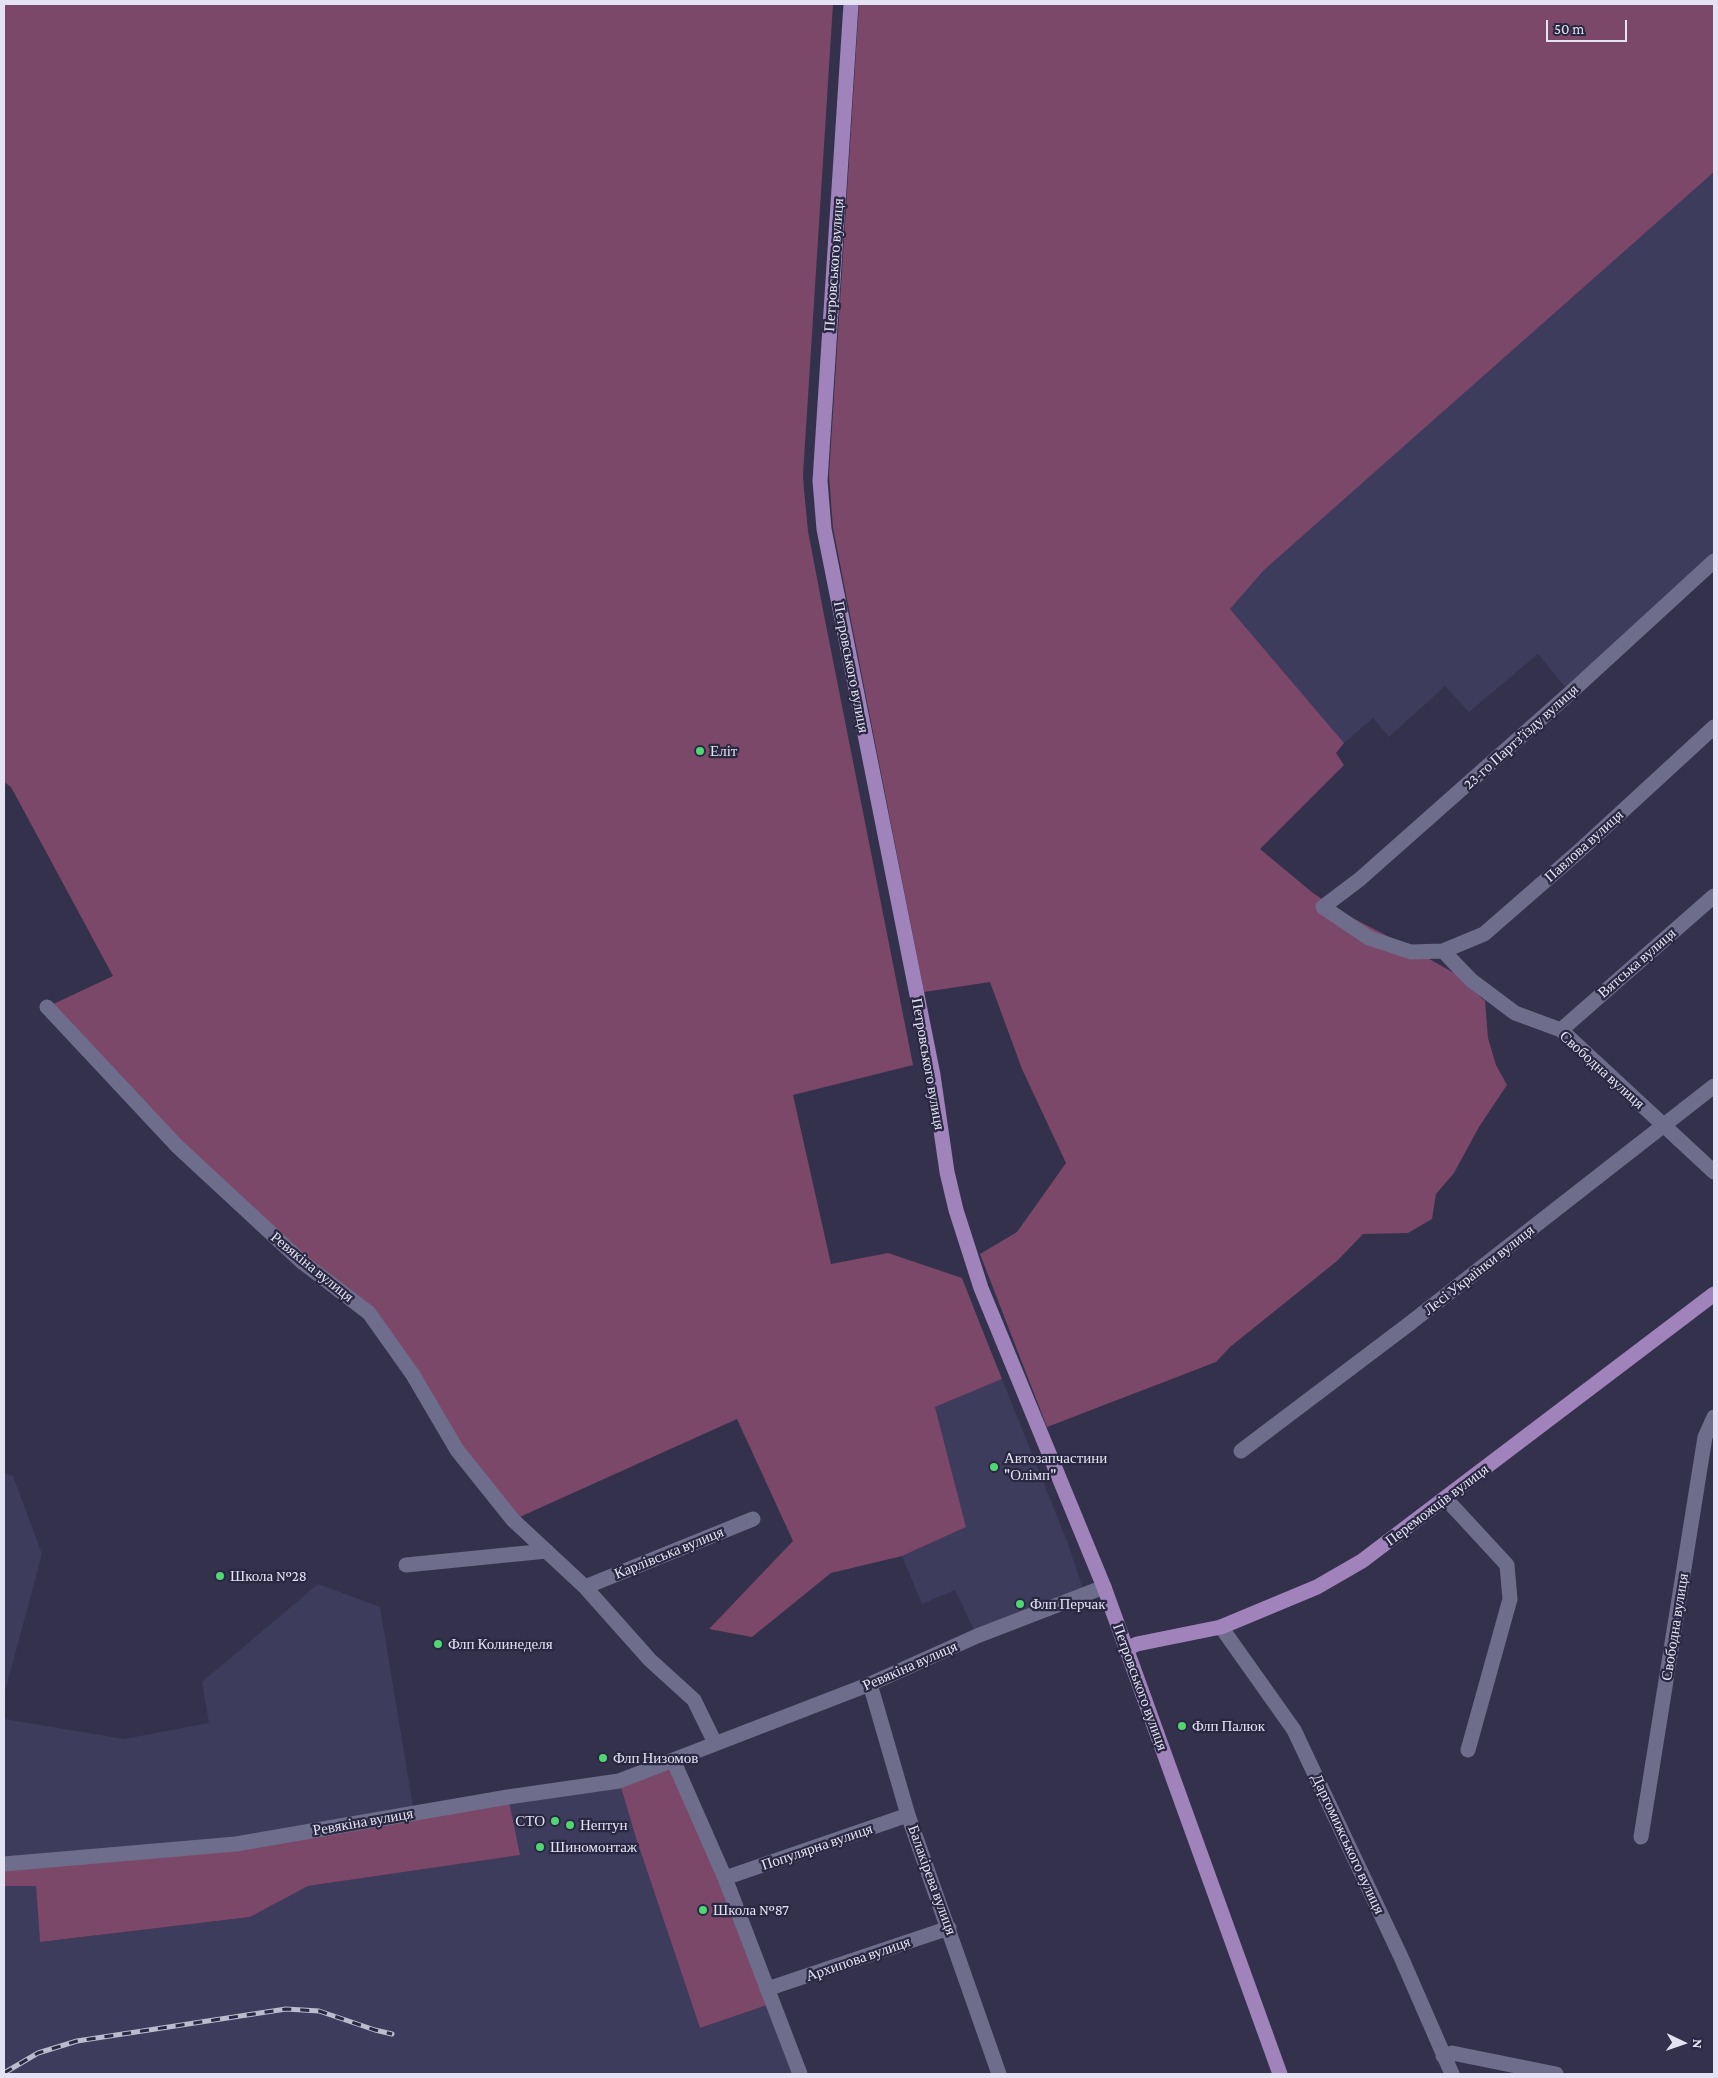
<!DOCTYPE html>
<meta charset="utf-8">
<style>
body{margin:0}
#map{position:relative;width:1718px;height:2078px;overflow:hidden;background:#33314c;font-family:"Crimson Pro",serif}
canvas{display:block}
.frame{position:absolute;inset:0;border:5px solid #e3e3f4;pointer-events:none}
.north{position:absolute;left:1658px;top:2018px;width:50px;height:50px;-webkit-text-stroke:4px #292741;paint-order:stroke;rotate:93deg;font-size:14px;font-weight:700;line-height:20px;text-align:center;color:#e3e3f4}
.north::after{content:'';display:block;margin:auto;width:18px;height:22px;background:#e3e3f4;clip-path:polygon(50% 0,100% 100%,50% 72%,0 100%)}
.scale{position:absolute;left:1546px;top:20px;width:81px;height:22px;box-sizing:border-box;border:2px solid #e3e3f4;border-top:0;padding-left:6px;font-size:15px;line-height:18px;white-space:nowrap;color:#e3e3f4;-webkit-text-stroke:4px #292741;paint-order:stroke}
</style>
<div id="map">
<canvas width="1718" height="2078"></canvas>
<div class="frame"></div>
<div class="north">N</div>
<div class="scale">50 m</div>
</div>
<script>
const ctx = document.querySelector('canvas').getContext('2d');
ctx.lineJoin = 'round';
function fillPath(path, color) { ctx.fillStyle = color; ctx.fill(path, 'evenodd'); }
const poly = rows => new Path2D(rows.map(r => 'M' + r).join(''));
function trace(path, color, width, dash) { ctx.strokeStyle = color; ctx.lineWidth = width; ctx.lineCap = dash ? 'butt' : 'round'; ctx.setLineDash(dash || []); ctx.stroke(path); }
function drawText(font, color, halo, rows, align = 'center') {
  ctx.font = font + ' "Crimson Pro",serif'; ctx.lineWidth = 4.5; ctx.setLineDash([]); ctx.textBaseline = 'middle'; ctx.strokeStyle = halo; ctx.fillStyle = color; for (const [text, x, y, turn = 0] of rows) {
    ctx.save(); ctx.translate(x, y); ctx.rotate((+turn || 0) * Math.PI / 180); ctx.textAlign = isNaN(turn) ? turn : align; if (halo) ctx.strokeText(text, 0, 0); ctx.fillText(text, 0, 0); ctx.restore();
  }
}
const built = poly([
 [1714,172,1714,563,1570,693,1538,654,1469,712,1445,686,1389,737,1373,718,1344,743,1230,609,1264,570],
 [1002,1379,1068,1544,1085,1595,977,1636,955,1590,922,1604,902,1556,966,1527,935,1407],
 [4,1473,13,1476,42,1554,4,1695],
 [318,1584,380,1607,414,1813,236,1844,4,1864,4,1719,124,1739,209,1723,202,1682],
 [619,1781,636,1838,700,2028,773,2003,800,2074,4,2074,4,1886,36,1886,40,1942,250,1917,308,1886,519,1855,508,1797]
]);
const green = poly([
 [4,4,833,4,803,475,804,490,808,531,824,615,913,1065,793,1095,831,1264,888,1253,962,1278,978,1319,1002,1379,935,1407,966,1527,902,1556,831,1573,752,1637,709,1629,793,1541,737,1419,513,1520,369,1313,258,1222,47,1007,113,976,11,787,4,782],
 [859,4,1714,4,1714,172,1264,570,1230,609,1344,743,1336,753,1344,765,1260,849,1313,893,1341,912,1401,943,1454,973,1485,1001,1488,1038,1496,1065,1507,1085,1479,1127,1454,1173,1436,1194,1432,1219,1408,1233,1363,1234,1337,1261,1230,1347,1216,1362,1047,1427,980,1254,1017,1232,1066,1163,1022,1069,990,982,924,992,833,528,829,475],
 [674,1762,773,2003,700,2028,636,1838,619,1781],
 [508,1797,520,1855,308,1886,250,1917,40,1942,36,1886,4,1886,4,1864,236,1844]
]);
const minor = poly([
 [1714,561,1570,693,1360,879,1323,907,1369,938,1411,952,1443,951,1471,980,1515,1013,1561,1030,1714,1172],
 [1443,951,1484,934,1577,853,1714,727],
 [47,1007,177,1146,301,1261,369,1313,413,1375,457,1450,513,1520,585,1587,650,1660,694,1700,715,1743],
 [1561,1030,1714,896],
 [1241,1451,1409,1324,1714,1086],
 [1446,1499,1507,1565,1510,1599,1468,1750],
 [406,1565,547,1551],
 [585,1587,753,1519],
 [1221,1627,1294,1730,1401,1957,1452,2074],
 [870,1684,908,1815,999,2074],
 [674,1762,725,1878,800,2074],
 [1641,1837,1705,1437,1714,1417],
 [4,1864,236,1844,508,1797,619,1781,870,1684,977,1636,1104,1587],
 [725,1878,908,1815],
 [767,1989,949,1928],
 [1443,2056,1452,2053,1556,2074]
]);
const major = poly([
 [851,4,820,481,824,529,933,1075,947,1172,956,1210,981,1288,1104,1587,1280,2074],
 [1126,1649,1137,1644,1221,1627,1317,1587,1362,1561,1714,1294]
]);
const rail = poly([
 [4,2073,38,2053,77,2041,286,2009,319,2011,375,2030,392,2034]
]);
const markers = [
 [700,751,5,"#51d674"],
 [994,1467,5,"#51d674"],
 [220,1576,5,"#51d674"],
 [1020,1604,5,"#51d674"],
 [438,1644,5,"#51d674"],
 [1182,1726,5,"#51d674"],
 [603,1758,5,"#51d674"],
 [555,1821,5,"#51d674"],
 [570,1825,5,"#51d674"],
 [540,1847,5,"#51d674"],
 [703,1910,5,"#51d674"]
];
const streetNames = [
 ["Петровського вулиця",834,265,-86],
 ["Петровського вулиця",851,667,79],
 ["23-го Партз’їзду вулиця",1521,737,-42],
 ["Павлова вулиця",1584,846,-42],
 ["Вятська вулиця",1637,963,-41],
 ["Петровського вулиця",928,1064,80],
 ["Свободна вулиця",1602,1070,42],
 ["Ревякіна вулиця",312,1267,39],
 ["Лесі Українки вулиця",1479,1270,-38],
 ["Переможців вулиця",1437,1505,-37],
 ["Карлівська вулиця",669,1553,-22],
 ["Свободна вулиця",1675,1627,-81],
 ["Ревякіна вулиця",910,1666,-24],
 ["Петровського вулиця",1140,1687,70],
 ["Ревякіна вулиця",363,1822,-10],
 ["Даргомижського вулиця",1348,1844,65],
 ["Популярна вулиця",817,1847,-19],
 ["Балакірева вулиця",932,1880,70],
 ["Архипова вулиця",858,1959,-19]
];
const poiNames = [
 ["Еліт",710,751],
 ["Автозапчастини",1004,1458],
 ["\"Олімп\"",1004,1475],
 ["Школа №28",230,1576],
 ["Флп Перчак",1030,1604],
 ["Флп Колинеделя",448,1644],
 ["Флп Палюк",1192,1726],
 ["Флп Низомов",613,1758],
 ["СТО",545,1821,"right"],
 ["Нептун",580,1825],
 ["Шиномонтаж",550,1847],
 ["Школа №87",713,1910]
];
fillPath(built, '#3e3c5c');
fillPath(green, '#7b4869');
trace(minor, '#6e6d8b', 15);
trace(major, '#a183bb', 15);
trace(rail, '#bbbbce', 5);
trace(rail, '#292741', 3, [9]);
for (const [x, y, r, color] of markers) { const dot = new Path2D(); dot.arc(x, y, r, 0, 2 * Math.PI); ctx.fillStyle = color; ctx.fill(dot); trace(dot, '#292741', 2); }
drawText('15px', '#e3e3f4', '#292741', streetNames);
drawText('15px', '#e3e3f4', '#292741', poiNames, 'left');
</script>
